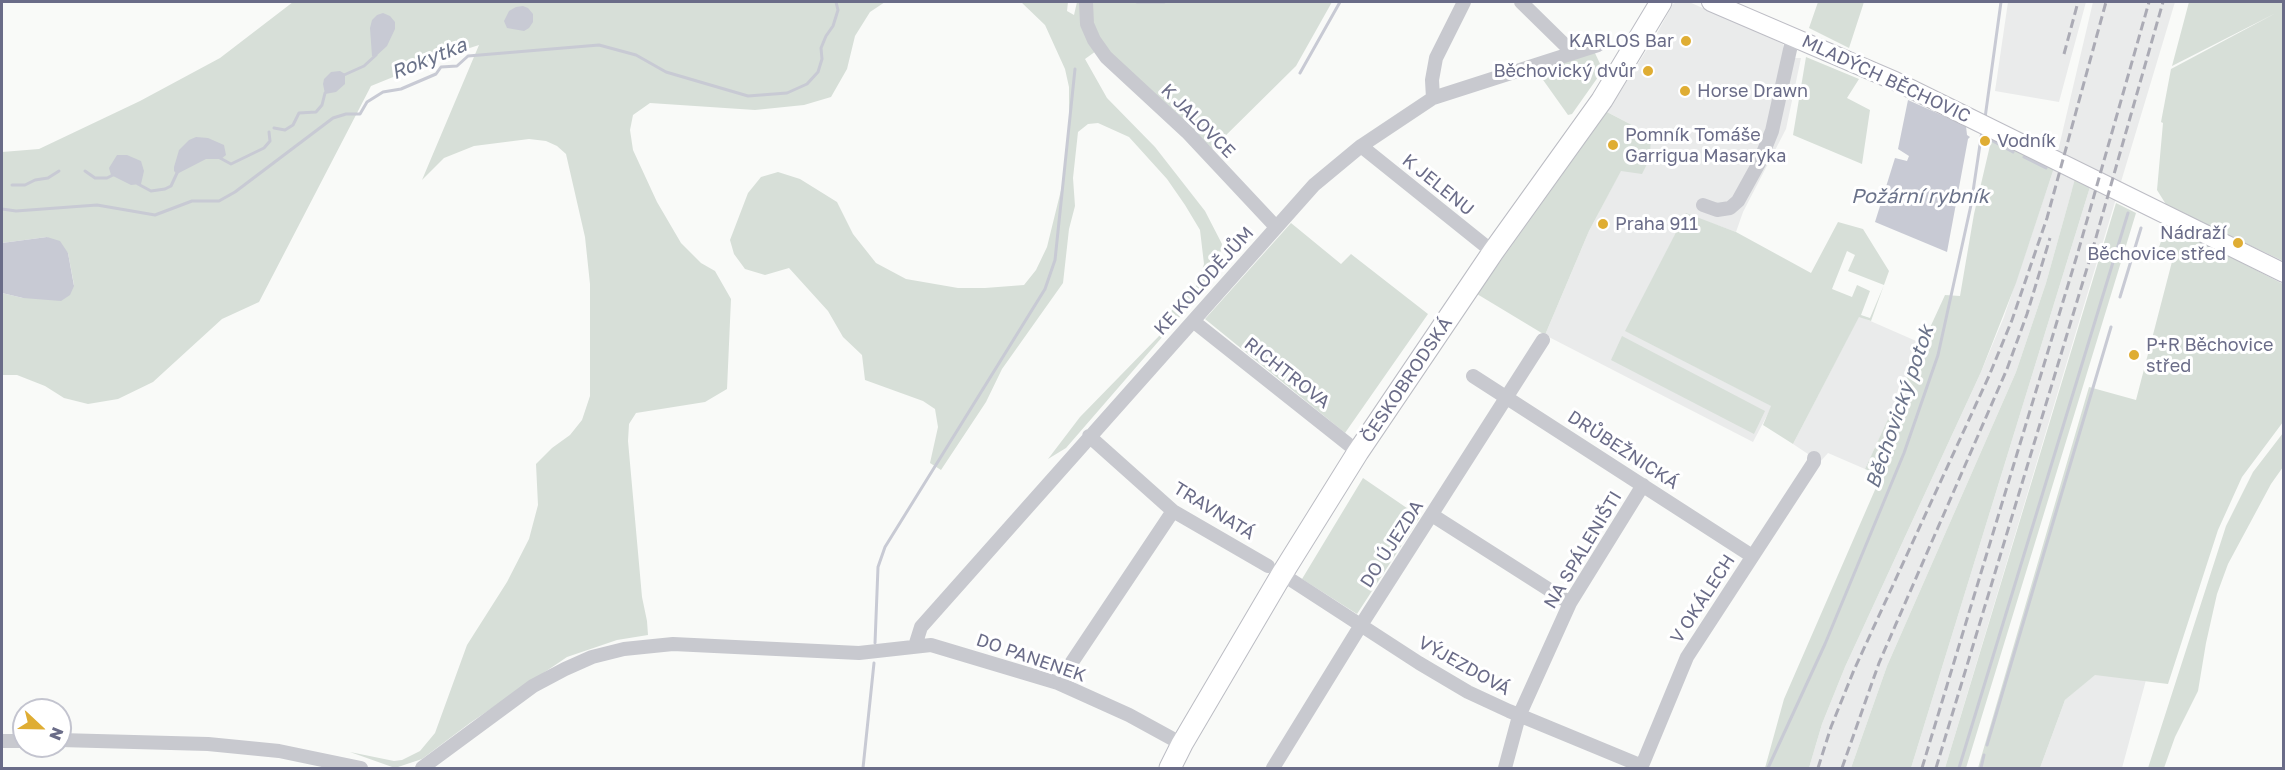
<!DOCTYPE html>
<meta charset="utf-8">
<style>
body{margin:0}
#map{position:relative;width:2285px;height:770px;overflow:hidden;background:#f9faf8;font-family:"Golos Text",sans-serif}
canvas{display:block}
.frame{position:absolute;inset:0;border:3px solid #6a6c88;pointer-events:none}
.north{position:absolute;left:12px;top:698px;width:60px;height:60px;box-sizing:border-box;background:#fff;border:2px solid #c3c4cf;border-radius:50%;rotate:112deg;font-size:16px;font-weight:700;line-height:24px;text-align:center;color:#6a6c88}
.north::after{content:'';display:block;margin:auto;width:21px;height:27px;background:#dfad33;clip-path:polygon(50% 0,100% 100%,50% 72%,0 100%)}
</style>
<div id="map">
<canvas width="2285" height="770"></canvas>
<div class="frame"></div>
<div class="north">N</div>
</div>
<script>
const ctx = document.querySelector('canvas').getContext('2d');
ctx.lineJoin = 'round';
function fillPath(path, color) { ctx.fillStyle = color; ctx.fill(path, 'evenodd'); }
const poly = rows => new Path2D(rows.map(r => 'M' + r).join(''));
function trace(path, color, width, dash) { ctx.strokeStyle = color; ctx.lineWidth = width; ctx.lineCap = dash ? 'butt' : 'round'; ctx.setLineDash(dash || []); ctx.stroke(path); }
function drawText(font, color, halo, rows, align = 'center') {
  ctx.font = font + ' "Golos Text",sans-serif'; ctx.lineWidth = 6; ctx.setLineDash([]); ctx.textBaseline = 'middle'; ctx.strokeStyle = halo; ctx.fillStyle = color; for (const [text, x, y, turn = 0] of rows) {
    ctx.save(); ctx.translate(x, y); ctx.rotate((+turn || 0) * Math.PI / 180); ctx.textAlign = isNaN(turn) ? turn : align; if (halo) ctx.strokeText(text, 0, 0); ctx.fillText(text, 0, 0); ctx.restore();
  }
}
const built = poly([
 [1677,2,1689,2,1767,36,1783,44,1785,58,1801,58,1786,129,1743,212,1736,232,1686,214,1626,331,1772,406,1753,442,1545,335,1589,231,1621,170,1651,135,1607,112,1655,37,1673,4],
 [2008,2,2086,2,2059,102,1995,91],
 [2093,2,2175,2,1945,768,1911,768,2090,187,2072,190,2046,283,2016,372,1887,666,1851,768,1809,768,1822,724,1845,667,1981,372,2004,317,2054,168],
 [1859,316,1923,344,1865,469,1828,453,1820,462,1793,444],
 [2095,674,2146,680,2122,768,2040,768,2065,700]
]);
const green = poly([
 [293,2,885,2,870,12,855,36,847,69,831,97,804,105,755,110,650,103,633,115,630,130,633,150,657,202,681,243,701,263,715,271,731,299,727,389,705,402,636,413,629,424,628,441,642,597,647,621,648,635,617,640,567,657,470,723,422,759,395,768,350,752,394,761,402,760,420,751,435,733,467,645,507,582,529,539,538,505,536,464,552,448,570,435,582,420,590,396,590,284,585,237,566,154,557,146,546,141,529,139,474,146,444,158,422,180,479,45,445,56,371,86,259,302,222,319,153,382,118,399,88,404,64,398,45,386,17,375,2,375,2,293,23,298,74,285,68,253,47,237,2,243,2,152,39,149,140,101,220,58],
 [1021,2,1068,2,1067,11,1074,15,1077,2,1332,2,1296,66,1212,149,1103,46,1085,59,1107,98,1155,147,1205,211,1222,244,1216,275,1066,448,1048,459,1080,417,1159,336,1176,302,1197,285,1204,264,1200,230,1185,205,1167,179,1129,137,1098,123,1088,124,1078,132,1073,178,1075,206,1069,229,1063,283,1002,369,986,402,941,470,930,463,938,427,935,409,923,401,865,380,862,355,843,337,828,311,789,268,765,275,745,269,734,254,730,240,748,193,761,177,778,172,800,179,837,202,853,234,876,263,906,279,958,288,985,288,1024,285,1036,270,1047,247,1062,186,1069,119,1069,87,1065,69,1045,25],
 [1818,2,1864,2,1849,48,1809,28],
 [2189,2,2283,2,2283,261,2167,206,2157,190,2163,123,2161,122,2171,69,2276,13,2172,66],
 [1594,51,1603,70,1572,114,1568,115,1536,70],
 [1806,57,1859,79,1847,98,1870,110,1862,164,1793,135],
 [1607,112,1651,135,1650,158,1642,174,1621,171,1589,231,1545,335,1477,294],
 [1992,137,2054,168,2016,283,1981,372,1845,667,1822,724,1809,768,1765,768,1784,699,1881,476,1865,469,1945,295,1960,296,1974,214],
 [2075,179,2090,187,1911,768,1851,768,1887,666,2016,372,2046,283],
 [2116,203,2136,213,1966,768,1945,768],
 [1686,213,1736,232,1811,273,1838,222,1863,229,1889,271,1871,321,1859,317,1793,444,1763,425,1771,406,1625,331],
 [1847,251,1855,255,1848,271,1884,285,1870,318,1861,315,1870,291,1857,285,1852,297,1832,289],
 [1291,223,1341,264,1351,254,1428,314,1345,433,1205,319],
 [2166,228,2202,242,2283,284,2283,422,2242,477,2218,530,2168,684,2095,675,2065,700,2040,768,1978,768,2089,387,2136,400,2174,254,2159,247],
 [1622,336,1765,411,1754,434,1611,360],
 [2283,433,2283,467,2271,484,2228,564,2217,594,2206,643,2198,691,2175,737,2164,768,2148,768,2226,526,2253,472],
 [1363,478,1420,517,1357,614,1302,579]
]);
const water = poly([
 [523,6,528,8,533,14,533,22,529,28,524,31,507,28,504,21,509,11,516,7],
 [383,13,390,16,395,22,395,29,387,46,375,57,372,56,370,28,372,20,377,15],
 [340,71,345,74,345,84,336,92,325,94,323,84,324,79,331,72],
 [1908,100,1966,126,1967,135,1970,137,1968,139,1947,252,1875,222,1895,158,1907,161,1909,156,1898,149],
 [196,137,208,138,224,145,226,155,221,159,206,159,177,174,174,171,174,167,179,150,189,140],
 [117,155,127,155,141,161,144,171,141,184,131,185,111,175,109,168],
 [47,237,60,241,68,253,74,286,70,295,61,301,23,298,2,293,2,243]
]);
const stream = poly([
 [1137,2,1164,2],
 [1300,73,1340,2],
 [344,75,364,66,376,55],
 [1985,118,2001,2],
 [274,128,285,130,293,125,299,113,316,112,322,105,325,93],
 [1982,135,2013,152],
 [2024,157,2046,168],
 [220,158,231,164,264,148,270,141,269,132],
 [85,171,95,178,107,178,115,174],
 [138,184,151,191,165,189,171,186,177,173],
 [12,185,25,185,35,180,48,178,59,171],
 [2,209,16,211,97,205,155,215,192,201,219,201,235,192,333,118,346,114,360,114,367,102,383,92,401,89,436,74,441,67,457,66,468,56,599,45,636,55,666,72,748,96,787,93,807,84,818,72,822,59,821,48,826,36,833,26,838,10,836,2],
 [2120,297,2141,228],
 [875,643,878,567,885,547,1045,289,1055,260,1075,69],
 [1987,745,2111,327],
 [863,768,874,663],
 [1768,768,1825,644,1904,453,1938,355,1971,205,1982,131],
 [1959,768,2128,213],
 [1981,768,1984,755]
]);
const street = poly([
 [1086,2,1087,24,1094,40,1106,57,1187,132,1276,227],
 [1521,2,1572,52],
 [1433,98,1432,80,1436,58,1464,2],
 [1361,146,1493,252],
 [1703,205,1717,210,1730,208,1738,201,1759,163,1772,131,1793,36],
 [1193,321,1358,452],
 [1473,376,1752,556],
 [1089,436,1173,511,1268,566],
 [1432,515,1570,603],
 [1282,574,1419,663,1468,692,1509,711,1642,766],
 [915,646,921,627,1314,185,1361,146,1433,98,1598,45],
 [1058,683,1173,511],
 [60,740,208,744,279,751,361,768],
 [2,741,24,741],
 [422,768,533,686,565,669,592,657,624,649,673,644,859,653,931,645,1058,683,1129,715,1182,744],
 [1273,768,1361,625,1543,340],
 [1505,768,1519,716,1570,603,1643,485],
 [1641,768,1687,657,1814,462,1814,458]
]);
const secondary = poly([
 [1711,2,1895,81,2284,273]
]);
const primary = poly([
 [1170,768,1182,744,1282,574,1358,452,1493,252,1602,100,1661,2]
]);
const rail = poly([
 [2064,54,2078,2],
 [1818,768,1831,727,1854,670,1989,376,2012,320,2047,218,2106,2],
 [1842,768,1879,663,2007,369,2027,314,2050,238],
 [1922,768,2078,252,2149,2],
 [1936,768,2091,255,2163,2]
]);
const markers = [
 [1686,41,6,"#dfad33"],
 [1648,71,6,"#dfad33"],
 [1685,91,6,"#dfad33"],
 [1985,141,6,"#dfad33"],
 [1613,145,6,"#dfad33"],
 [1603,224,6,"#dfad33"],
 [2238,243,6,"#dfad33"],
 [2134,355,6,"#dfad33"]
];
const poiNames = [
 ["KARLOS Bar",1674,41,"right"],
 ["Běchovický dvůr",1636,71,"right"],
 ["Horse Drawn",1697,91],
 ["Pomník Tomáše",1625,135],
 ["Garrigua Masaryka",1625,156],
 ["Vodník",1997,141],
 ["Praha 911",1615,224],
 ["Nádraží",2226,233,"right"],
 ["Běchovice střed",2226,254,"right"],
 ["P+R Běchovice",2146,345],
 ["střed",2146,366]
];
const streetNames = [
 ["MLADÝCH BĚCHOVIC",1886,79,25],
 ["K JALOVCE",1198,121,45],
 ["K JELENU",1438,185,39],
 ["KE KOLODĚJŮM",1204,281,-48],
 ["RICHTROVA",1287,373,38],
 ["ČESKOBRODSKÁ",1407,380,-56],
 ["DRŮBEŽNICKÁ",1623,450,33],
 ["TRAVNATÁ",1214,511,32],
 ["DO ÚJEZDA",1392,544,-57],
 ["NA SPÁLENIŠTI",1583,550,-59],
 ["V OKÁLECH",1703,599,-57],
 ["DO PANENEK",1031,658,19],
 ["VÝJEZDOVÁ",1464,666,29]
];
const waterNames = [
 ["Rokytka",429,59,-22],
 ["Požární rybník",1920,197],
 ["Běchovický potok",1900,407,-71]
];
fillPath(built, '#eaebeb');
fillPath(green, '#d7dfd8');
fillPath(water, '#c8cad4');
trace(stream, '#c8cad4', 3);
trace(secondary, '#bdbdc5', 20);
trace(primary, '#bbbcc3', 23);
trace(street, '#c8c9cf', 14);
trace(secondary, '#fff', 18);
trace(primary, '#fff', 21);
trace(rail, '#ababb5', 3, [9, 4.5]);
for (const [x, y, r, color] of markers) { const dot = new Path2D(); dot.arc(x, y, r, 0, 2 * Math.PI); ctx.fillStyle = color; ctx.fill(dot); trace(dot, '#fff', 2); }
drawText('18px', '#6a6c88', '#fff', poiNames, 'left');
drawText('18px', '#6a6c88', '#fff', streetNames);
drawText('italic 20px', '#6b738a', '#fff', waterNames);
</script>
